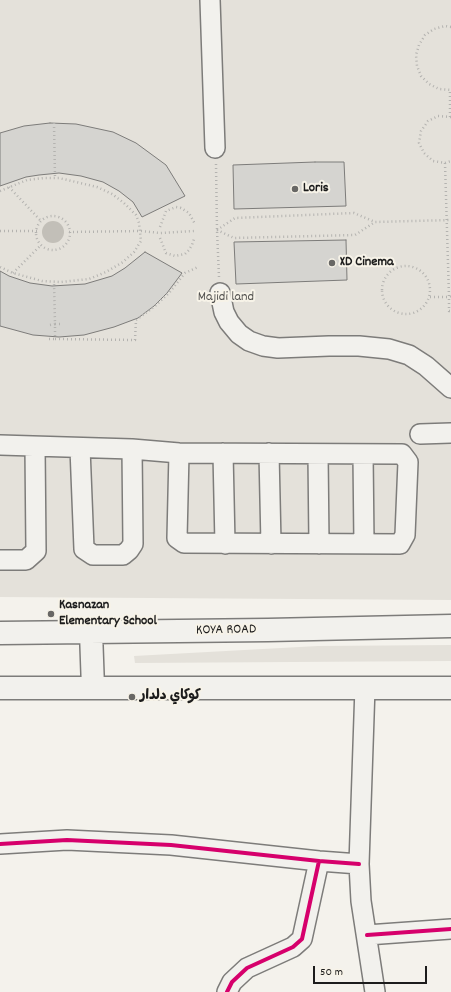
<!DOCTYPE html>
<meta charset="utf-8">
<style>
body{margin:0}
#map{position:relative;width:451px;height:992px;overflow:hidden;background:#f4f2ec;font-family:Dekko,sans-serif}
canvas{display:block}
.scale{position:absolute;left:313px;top:966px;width:114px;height:18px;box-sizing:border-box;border:2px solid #1c1c1c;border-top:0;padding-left:5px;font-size:12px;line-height:14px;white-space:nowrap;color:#1c1c1c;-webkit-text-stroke:3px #f7f3e8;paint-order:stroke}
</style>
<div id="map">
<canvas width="451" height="992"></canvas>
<div class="scale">50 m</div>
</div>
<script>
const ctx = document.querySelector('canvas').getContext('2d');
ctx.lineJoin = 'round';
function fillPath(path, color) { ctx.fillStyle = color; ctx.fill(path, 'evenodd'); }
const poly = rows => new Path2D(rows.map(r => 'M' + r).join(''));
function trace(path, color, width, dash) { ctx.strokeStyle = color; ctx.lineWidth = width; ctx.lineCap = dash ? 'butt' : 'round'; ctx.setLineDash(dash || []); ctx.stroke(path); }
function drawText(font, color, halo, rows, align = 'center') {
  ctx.font = font + ' Dekko,"Playpen Sans Arabic",sans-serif'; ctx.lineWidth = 4; ctx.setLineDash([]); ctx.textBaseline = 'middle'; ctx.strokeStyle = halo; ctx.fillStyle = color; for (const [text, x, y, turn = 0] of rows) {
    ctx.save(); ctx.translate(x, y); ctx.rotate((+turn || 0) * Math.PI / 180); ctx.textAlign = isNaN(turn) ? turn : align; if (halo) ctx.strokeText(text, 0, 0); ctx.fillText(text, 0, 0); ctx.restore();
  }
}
const green = poly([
 [0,0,451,0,451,600,0,597],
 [451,645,451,661,135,663,134,656,318,646]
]);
const water = poly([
 '42 232a11 11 0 1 1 22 0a11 11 0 1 1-22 0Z'
]);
const building = poly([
 [50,123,76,124,113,132,136,143,166,165,185,196,142,217,133,202,119,191,103,182,81,176,59,173,39,175,26,177,0,186,0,133,24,126,50,123],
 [315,162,344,162,346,206,234,209,233,165,315,162],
 [346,240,347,280,236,284,234,242,346,240],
 [145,252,182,273,167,293,154,306,138,318,114,327,84,335,59,337,33,335,0,326,0,271,9,276,30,283,52,286,85,284,112,276,125,268,145,252]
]);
const path = poly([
 [451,27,445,26,434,29,425,35,419,45,416,55,417,66,421,76,429,84,439,89,451,90],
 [450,117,450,90],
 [451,117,438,116,428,121,421,131,419,143,424,153,433,161,445,163,451,161],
 [54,123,55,178],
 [445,163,449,297,449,311,451,311],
 [216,164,217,230,219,277],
 [9,187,41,221],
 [0,191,27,180,44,178,59,178,97,187,112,194,124,203,136,215,139,223,141,241,134,252,123,262,106,272,89,279,61,282,42,281,13,273,0,267],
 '36 233a17 17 0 1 1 34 0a17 17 0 1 1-34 0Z',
 [160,227,166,211,176,207,181,208,189,213,195,224],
 [217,230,235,218,354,213,375,222,451,220],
 [217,230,234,238,355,235,375,222],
 [0,231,37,231],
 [69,232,141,231,160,233,195,231],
 [160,238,166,253,175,256,185,254,189,250,192,245,194,239],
 '382 290a24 24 0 1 1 48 0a24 24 0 1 1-48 0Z',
 [13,273,41,245],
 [430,297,449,297,451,296],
 [60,324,55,324,55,339,135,340,136,320,154,307,169,293,185,273,198,267],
 [50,325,55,324,54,282],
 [49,339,55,339]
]);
const minor = poly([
 [210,0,215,148],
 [220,293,224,312,229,322,239,334,249,341,263,346,278,348,329,346,359,346,389,349,409,355,426,366,451,388],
 [420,434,451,433],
 [0,445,132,449,179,453,402,454,408,462,405,535,400,544,184,543,177,538,179,453],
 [80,448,84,549,93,555,123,555,129,550,133,544,132,449],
 [223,453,225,544],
 [269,453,271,544],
 [318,454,319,544],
 [363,454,364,544],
 [0,560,26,560,36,551,35,447],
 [365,687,359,864,361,901,375,992],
 [0,844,67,840,171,845,319,861,359,864],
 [367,935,451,929],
 [227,992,232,982,247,968,293,947,302,939,319,861]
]);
const highway = poly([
 [91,632,93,688],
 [0,633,268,630,451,626],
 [0,688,451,688]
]);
const cycleway = poly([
 [0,844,67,840,171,845,319,861,359,864],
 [367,935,451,929],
 [227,992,232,982,247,968,293,947,302,939,319,861]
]);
const markers = [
 [295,189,4,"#686765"],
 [332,263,4,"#686765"],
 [51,614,4,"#686765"],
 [132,697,4,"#686765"]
];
const poiNames = [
 ["Loris",303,189],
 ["XD Cinema",340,263],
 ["Kasnazan",59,606],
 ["Elementary School",59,622],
 ["كوكاي دلدار",140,697]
];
const parkNames = [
 ["Majidi land",226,298]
];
const streetNames = [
 ["KOYA ROAD",226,631,-1]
];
fillPath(green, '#e4e1da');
fillPath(water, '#c2bfb8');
fillPath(building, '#d5d4d0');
trace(building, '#7d7c7a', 1);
trace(minor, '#7d7c7a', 22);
trace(highway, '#7d7c7a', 25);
trace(path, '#b4b3b0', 2.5, [1, 3]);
trace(minor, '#f2f1ed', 19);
trace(highway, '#f2f1ed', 22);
trace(cycleway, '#d6006c', 4);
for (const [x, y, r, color] of markers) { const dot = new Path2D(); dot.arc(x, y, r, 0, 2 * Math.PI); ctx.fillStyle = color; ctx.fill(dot); trace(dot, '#f7f3e8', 1.5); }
drawText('bold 14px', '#1c1c1c', '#f7f3e8', poiNames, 'left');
drawText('14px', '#545351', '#f7f3e8', parkNames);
drawText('14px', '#1c1c1c', '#f7f3e8', streetNames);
</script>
